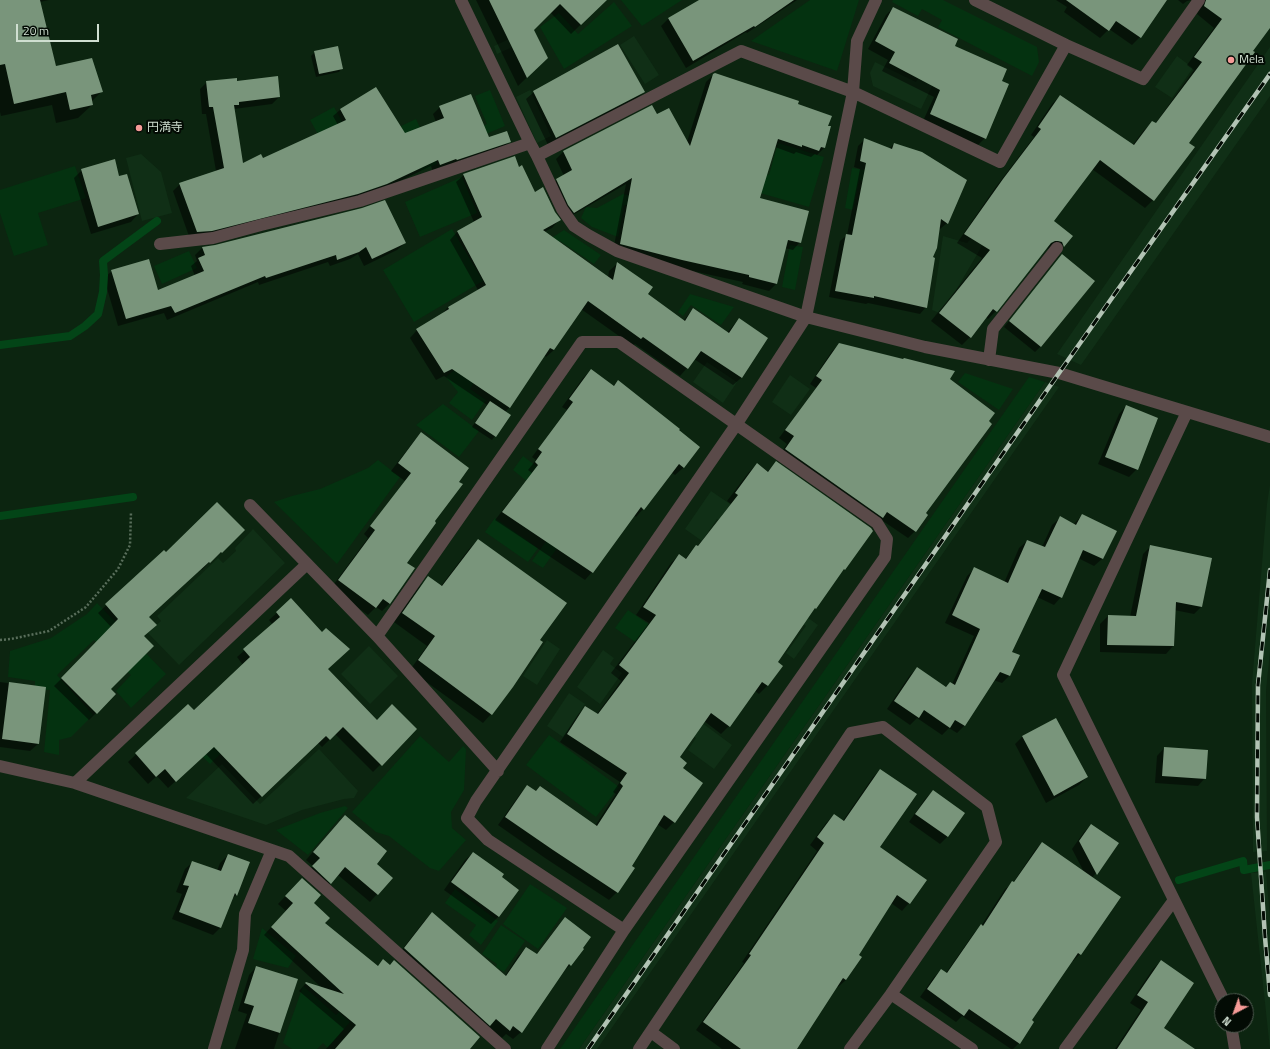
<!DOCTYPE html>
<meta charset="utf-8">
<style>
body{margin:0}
#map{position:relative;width:1270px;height:1049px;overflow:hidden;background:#0c2510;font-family:"Titillium Web",sans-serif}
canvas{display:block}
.north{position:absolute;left:1214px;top:993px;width:40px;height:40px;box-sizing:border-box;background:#030b04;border:1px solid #556056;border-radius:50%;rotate:221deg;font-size:11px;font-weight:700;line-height:16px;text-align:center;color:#d0dfd1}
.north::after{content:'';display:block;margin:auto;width:14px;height:18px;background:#f59b97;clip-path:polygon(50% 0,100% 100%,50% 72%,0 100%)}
.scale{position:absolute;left:16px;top:24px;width:83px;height:18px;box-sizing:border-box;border:2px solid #d0dfd1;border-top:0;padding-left:5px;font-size:12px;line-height:14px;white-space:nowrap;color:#d0dfd1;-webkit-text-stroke:3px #030b04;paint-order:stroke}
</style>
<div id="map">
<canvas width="1270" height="1049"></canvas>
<div class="north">N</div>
<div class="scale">20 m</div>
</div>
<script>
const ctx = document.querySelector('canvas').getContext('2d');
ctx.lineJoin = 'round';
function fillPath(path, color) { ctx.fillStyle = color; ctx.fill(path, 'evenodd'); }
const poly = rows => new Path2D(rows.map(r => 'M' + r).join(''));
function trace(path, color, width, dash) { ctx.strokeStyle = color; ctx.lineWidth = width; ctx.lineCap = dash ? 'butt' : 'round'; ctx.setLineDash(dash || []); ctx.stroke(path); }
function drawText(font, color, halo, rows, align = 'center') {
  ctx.font = font + ' "Titillium Web","Noto Sans JP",sans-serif'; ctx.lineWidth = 4; ctx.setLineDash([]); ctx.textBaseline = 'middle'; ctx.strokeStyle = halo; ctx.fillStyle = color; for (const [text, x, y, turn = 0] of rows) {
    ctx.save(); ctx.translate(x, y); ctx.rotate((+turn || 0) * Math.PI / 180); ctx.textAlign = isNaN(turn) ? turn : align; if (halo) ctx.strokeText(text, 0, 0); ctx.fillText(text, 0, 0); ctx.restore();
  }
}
const built = poly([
 [533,28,537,36,497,54,494,46],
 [634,36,659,75,645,84,620,45],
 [1270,47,1270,96,1081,365,1057,354],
 [1177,56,1193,68,1172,98,1155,87],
 [875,62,916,82,922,69,937,76,921,109,873,86,870,73],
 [530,90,551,136,537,143,516,97],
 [141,154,161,172,172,213,142,221,126,158],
 [975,234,985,241,942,314,932,310,943,236,967,243],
 [707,362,737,382,723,403,693,382],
 [790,375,810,389,791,415,772,402],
 [1045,382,1059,387,597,1049,579,1049],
 [1270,485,1270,652,1266,690,1267,851,1253,852,1252,683,1267,504],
 [711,491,733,506,722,522,717,519,702,541,685,529],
 [253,529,285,563,179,665,148,633,161,621,157,616,218,558,223,563,236,551,235,548],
 [797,610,818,625,794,659,786,653,806,626,793,616],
 [547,640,560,649,537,685,523,676],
 [369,646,398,676,370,704,341,674],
 [603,650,614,658,610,664,622,673,600,704,577,687],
 [569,693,585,704,563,737,547,726],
 [671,700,732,745,714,769,688,750,696,738,662,713],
 [319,749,358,791,354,798,344,799,302,810,266,825,186,798,222,764,260,804],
 [1266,872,1270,918,1270,1049,1251,873]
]);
const green = poly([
 [621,0,682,0,642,26],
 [810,0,859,0,837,71,751,41],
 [893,0,943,0,1037,47,1039,62,1032,76,938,27,942,20,922,9,918,16,892,2],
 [614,2,632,26,564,69,540,27,559,13,578,34],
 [490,90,505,126,486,134,483,126,487,124,475,96],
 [334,107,353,141,336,166,310,120],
 [416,119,437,164,421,171,401,126],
 [778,143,824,157,809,207,746,189,752,170,769,175],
 [75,166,86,198,38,213,48,245,14,256,0,213,0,190],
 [852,168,884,173,887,186,859,180,853,210,845,208],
 [462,177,477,213,420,237,405,202],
 [623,194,652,200,651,209,624,205,618,237,592,227,581,218,586,207,597,208],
 [452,229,483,281,414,322,383,270],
 [564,230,601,255,594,264,560,241,541,269,523,256],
 [790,245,803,247,795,290,782,287],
 [189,251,197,268,162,284,154,266],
 [690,294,734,307,721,325,691,305,683,316,678,312],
 [502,337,470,389,486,400,472,420,449,403,458,392,446,377,484,346],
 [965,373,1013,389,999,410,958,382],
 [1029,377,1045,382,579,1049,560,1049],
 [443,404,479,431,459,457,416,425],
 [523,456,571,493,534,487,513,470],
 [378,460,400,477,337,564,274,502,292,496,320,489,368,468],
 [495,518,538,548,528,562,485,532],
 [562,519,572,527,543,568,532,561],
 [97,603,166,674,131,708,116,691,131,675,94,640,57,675,93,715,71,737,59,740,59,755,44,752,50,690,35,689,35,681,8,677,10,651,51,638,87,614],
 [628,610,693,655,680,673,615,628],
 [549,735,619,787,596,817,526,765],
 [420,736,449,762,463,746,466,749,464,790,451,812,452,828,466,840,439,871,430,868,389,836,376,832,352,812],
 [214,738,232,743,210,764,198,752],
 [345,806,348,808,308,855,276,830,320,813],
 [530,884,567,908,538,949,503,924],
 [455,889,498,921,481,945,469,935,476,925,445,903],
 [501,925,525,941,504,972,496,967,497,964,482,954],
 [262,928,296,956,288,968,253,959],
 [303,986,336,1015,339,1012,350,1022,328,1048,323,1043,317,1049,292,1049,283,1043]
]);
const shadow = poly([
 [0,0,49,0,40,2,56,67,101,92,91,102,92,105,78,118,56,123,52,105,1,116,0,112],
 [476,0,606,0,571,34,550,12,532,30,547,58,518,86],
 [701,0,797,0,747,33,746,32,686,68,661,26,668,19],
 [1056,0,1166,0,1140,37,1132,45,1109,29,1100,38,1064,12,1067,7],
 [1178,0,1270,0,1270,26,1187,143,1193,147,1153,200,1145,208,1092,169,1052,222,1071,236,1056,254,1050,248,1046,249,996,311,988,319,986,317,970,337,962,345,931,321,982,258,957,243,995,188,1034,137,1031,135,1052,104,1060,96,1132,146,1144,130,1153,122,1155,124,1194,70,1187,65,1214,28,1197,14,1199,9,1192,0,1187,1,1183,4],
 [893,8,953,46,985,138,977,146,923,121,934,97,882,71,888,60,868,49,886,15],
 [315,52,342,68,339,72,316,77,311,56],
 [714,74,797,104,827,126,824,148,817,155,815,154,811,157,796,152,794,154,775,147,759,199,800,242,793,250,785,248,776,284,769,291,742,284,743,282,674,267,613,251,626,184,566,219,550,187,557,180,564,176,556,159,563,152,652,106,657,115,687,142,706,82],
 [207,82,236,82,279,97,272,104,234,109,242,165,263,160,338,125,333,116,340,110,376,88,405,134,436,122,433,114,440,107,489,138,510,141,503,148,433,172,431,166,379,191,190,239,173,191,180,184,216,171,206,114,202,114,200,89],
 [534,92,644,92,636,99,548,145,526,99],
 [864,140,889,149,894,144,947,223,940,229,939,228,931,257,926,307,920,314,868,303,866,304,829,297,840,241,847,235,860,169,854,167,858,146],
 [518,168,534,194,554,213,559,220,552,228,544,232,608,278,609,271,617,264,647,294,683,321,693,309,727,333,732,327,739,319,767,338,741,378,733,385,694,359,687,368,680,376,635,344,633,346,581,309,554,350,546,357,544,355,509,408,505,412,495,436,492,440,472,427,487,405,444,376,436,380,410,338,417,330,441,315,448,307,478,290,450,240,457,232,474,222,456,182,464,175],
 [82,170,119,177,138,214,131,222,91,234,74,178],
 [362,209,405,243,397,250,364,266,358,254,350,259,330,266,328,262,259,285,258,282,167,320,164,313,118,326,104,278,112,271,157,291,195,276,191,266,197,261,195,255,202,248,215,246],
 [1062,255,1041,346,1035,352,1004,327],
 [840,344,903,360,948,379,925,514,915,531,908,538,880,519,778,457,787,444,779,438,816,388,810,384,832,351],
 [591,370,613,386,618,381,699,447,683,468,675,475,671,472,643,509,636,517,634,515,592,572,585,580,495,520,532,473,528,470,536,460,532,457,567,410,562,407,583,378],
 [1126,406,1137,469,1129,477,1098,464,1119,414],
 [421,433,458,482,406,563,414,568,389,604,382,611,376,607,368,615,331,588,368,538,364,534,405,481,391,471,414,441],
 [776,463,872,531,844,569,837,576,815,608,809,615,777,662,782,666,767,686,759,694,755,691,729,726,721,734,704,721,679,758,681,769,674,822,666,830,657,824,630,866,617,892,609,900,545,858,498,825,520,794,527,786,595,826,616,794,613,792,620,782,560,742,578,715,586,707,597,714,621,681,611,673,649,623,636,615,671,563,679,555,685,559,696,546,697,547,731,504,727,501,749,472,757,464,767,472],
 [1082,515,1116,531,1102,559,1094,566,1078,558,1061,597,1054,605,1037,597,1011,652,1019,656,1009,676,1002,683,993,680,964,726,957,733,949,728,942,735,917,718,910,725,887,709,910,675,917,668,945,687,950,683,952,684,974,636,945,623,967,576,974,569,1004,583,1019,548,1027,541,1042,547,1052,525,1060,518,1074,524],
 [244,530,214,559,213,558,202,570,201,569,148,617,143,636,110,689,115,694,89,720,54,686,112,628,98,613,164,552,166,553],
 [478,540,539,640,491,714,483,723,410,670,427,646,394,622,419,587,428,578,441,586,469,549],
 [1151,546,1201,607,1194,614,1174,610,1173,646,1166,654,1100,652,1100,624,1108,616,1130,617,1143,554],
 [291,600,327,669,377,721,416,729,373,772,335,734,322,747,318,743,253,804,206,754,168,788,157,776,148,784,128,762,188,705,194,712,243,665,237,657,273,625,269,620],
 [0,682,45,688,38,744,30,751,0,747],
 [1055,719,1087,777,1079,785,1046,803,1015,744,1022,737],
 [1164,748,1205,778,1198,786,1155,783,1157,756],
 [880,770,879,848,909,903,902,911,891,903,858,956,846,980,838,987,836,986,796,1049,722,1049,696,1030,744,963,742,962,817,851,810,845,826,823,834,815,842,822,873,777],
 [933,791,964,813,947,837,940,844,909,822,925,799],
 [338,823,375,864,377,894,370,902,338,875,323,890,305,875,313,866,306,860],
 [1091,825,1118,843,1092,878,1119,897,1080,954,1073,961,1072,961,1030,1021,1019,1043,1013,1049,1011,1049,962,1016,956,1022,920,997,934,977,941,970,946,973,974,933,981,926,1005,889,1013,883,1035,850,1042,843,1084,872,1072,849,1084,832],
 [473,853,500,877,498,917,491,924,444,890,465,860],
 [228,855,249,863,236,895,230,901,221,927,213,935,172,919,182,894,176,892,185,869,193,862,217,871,220,863],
 [295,886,313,903,324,923,469,1049,326,1049,344,1029,299,991,306,983,322,988,264,935,286,911,278,904],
 [432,913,505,976,518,956,526,948,536,955,558,926,570,965,563,972,562,972,521,1032,513,1039,506,1034,502,1038,397,956,425,920],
 [1161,961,1162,1028,1193,1049,1115,1049,1141,1010,1130,1003,1153,969],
 [256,967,296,980,274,1049,235,1049,247,1014,238,1011,249,975]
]);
const stream = poly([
 [0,345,70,336,85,326,98,314,103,292,104,275,103,261,157,221],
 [0,516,133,497],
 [1179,880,1243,861,1244,870,1270,865]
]);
const building = poly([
 [0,0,40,0,56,66,92,58,103,92,91,95,93,105,70,110,66,92,14,104,5,64,0,65],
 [489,0,607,0,581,25,560,4,534,30,548,58,527,78],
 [699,0,794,0,755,27,754,26,693,61,668,18],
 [1066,0,1167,0,1141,38,1116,21,1109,31],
 [1206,0,1270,0,1270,28,1253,51,1255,52,1189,143,1195,147,1154,201,1100,160,1054,221,1073,236,1064,247,1062,242,1058,241,1055,241,1051,243,997,312,993,309,971,338,939,313,990,250,964,234,1003,179,1041,129,1038,127,1060,95,1134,145,1152,121,1156,123,1202,62,1194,57,1222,19,1204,6],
 [893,7,958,39,955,46,1007,69,1002,81,1009,84,986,139,930,114,940,90,889,63,895,52,875,41],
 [618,44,645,92,556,138,533,91],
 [338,46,343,69,319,74,314,51],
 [715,73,799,101,798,104,832,116,828,126,831,126,825,148,821,147,819,151,802,145,802,147,778,139,760,198,809,211,801,243,788,240,777,284,749,277,749,275,682,260,620,244,632,178,574,213,568,205,556,179,572,170,563,151,652,105,657,114,669,108,690,146,713,74],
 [278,76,280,97,239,102,239,105,234,105,243,163,261,154,263,158,346,120,340,109,376,87,405,133,444,118,439,106,471,94,489,137,507,131,511,142,457,160,456,159,440,165,438,160,387,184,358,194,212,231,197,232,179,183,224,168,213,107,209,107,206,81,237,78,237,81],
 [864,138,892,149,894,143,922,152,967,180,948,224,941,219,937,248,933,257,935,258,927,308,874,296,874,298,835,291,846,234,852,235,866,163,860,161],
 [515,156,519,167,522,165,535,192,543,187,555,212,561,220,543,230,613,280,617,262,653,287,648,294,685,321,693,308,729,333,739,318,768,338,742,378,701,351,688,369,643,337,641,339,588,301,554,350,550,348,510,408,452,369,444,373,416,329,449,309,448,307,486,285,457,231,482,217,463,174],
 [115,159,119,176,127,174,139,214,98,227,81,169],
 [385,200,406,243,372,259,366,247,359,252,337,260,336,255,266,278,265,276,175,313,171,306,126,319,111,270,149,259,158,290,204,271,198,258,205,255,202,247,215,245,362,208],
 [1062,254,1095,281,1041,347,1009,321],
 [839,343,903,359,904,358,955,371,950,379,995,413,989,421,992,424,926,513,928,515,916,532,887,512,883,518,785,449,794,436,785,430,822,380,816,376],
 [591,369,614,386,618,380,680,429,679,430,700,447,684,468,679,464,644,510,641,507,593,573,502,512,538,465,535,462,542,452,538,449,573,402,569,399],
 [490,401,511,415,496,437,475,423],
 [1126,405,1158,418,1138,470,1105,457],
 [421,432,469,468,459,482,463,484,435,521,436,523,407,563,415,568,390,604,383,599,376,608,338,580,375,530,370,526,411,473,398,463],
 [776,461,871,528,873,531,845,570,844,569,816,609,815,608,778,662,783,666,768,686,762,682,730,727,711,713,680,757,687,763,683,768,703,783,675,823,664,815,632,866,635,868,618,893,553,850,505,817,527,785,536,791,540,786,597,826,623,786,620,783,627,773,567,734,585,706,598,714,629,673,619,665,656,615,643,607,679,554,686,559,696,545,698,546,738,495,735,493,757,463,768,472],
 [217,502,245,530,222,553,221,552,210,563,209,562,149,617,157,625,144,636,154,646,111,689,116,694,97,714,61,678,118,619,105,604,164,550,166,552],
 [1082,514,1117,531,1103,559,1083,550,1062,598,1042,589,1012,652,1020,655,1010,676,1000,672,965,726,955,720,950,728,924,710,919,718,894,701,917,667,946,687,950,682,955,685,980,629,952,615,974,567,1008,583,1027,540,1045,547,1060,516,1076,525],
 [478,539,567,603,540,640,543,642,513,687,492,715,418,660,435,636,402,613,428,576,442,586],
 [1150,545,1212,558,1202,607,1176,602,1174,646,1107,645,1108,615,1136,616],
 [291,598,322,632,326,628,350,649,328,669,377,720,392,704,417,729,382,766,343,727,330,740,326,736,262,797,214,747,176,782,165,769,156,777,135,753,188,704,194,710,250,657,243,649,280,617,276,612],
 [9,682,46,687,39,744,2,739],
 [1056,718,1088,777,1054,796,1022,736],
 [1164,747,1208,750,1206,779,1162,776],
 [880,769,917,794,880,847,927,880,910,904,897,895,859,955,862,957,846,980,843,978,797,1049,741,1049,703,1022,751,955,749,954,824,843,817,837,834,814,844,821],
 [933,790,965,813,948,837,915,814],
 [345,815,387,851,377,864,393,878,378,895,345,867,331,884,312,866,320,858,313,852],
 [1091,824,1119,843,1097,875,1079,841],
 [1042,842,1121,897,1081,955,1078,953,1032,1020,1034,1022,1020,1044,969,1009,964,1016,927,989,941,969,947,973,981,924,983,926,1012,881,1014,882],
 [473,852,504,874,502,877,519,890,499,917,451,882],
 [228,854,250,862,237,896,235,893,221,928,179,912,189,886,183,885,192,861,221,871],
 [302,878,321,895,314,903,330,918,325,923,378,966,383,959,390,965,394,960,480,1037,470,1049,335,1049,356,1025,305,983,306,982,344,994,271,927,293,903,285,896],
 [432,912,506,976,526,947,537,954,565,917,591,937,583,948,584,949,571,966,569,964,522,1033,513,1026,510,1031,496,1019,490,1026,404,948],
 [1161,960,1194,983,1164,1028,1195,1049,1117,1049,1148,1002,1137,995],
 [256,966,298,979,280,1033,248,1023,254,1006,244,1003]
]);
const path = poly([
 [0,640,11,639,49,631,86,607,118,569,130,545,131,512]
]);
const minor = poly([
 [461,0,530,143,537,156,562,209,574,226,588,235,617,251,806,317,925,347,1059,373,1270,437],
 [975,0,1066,45,1143,79,1199,0],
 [537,156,741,51,853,92,1000,162,1066,45],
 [160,244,213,238,261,225,360,201,530,143],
 [989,360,993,329,1057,248],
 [1187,412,1063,675,1224,1001],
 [250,505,377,636,498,771],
 [377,636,582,342,619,342,877,523,887,539,885,557,624,930,547,1049],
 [0,766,75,783,289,856,505,1049],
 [75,783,307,564],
 [624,930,488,840,467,818,476,801,736,425,806,317,853,92,857,41,876,0],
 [1231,1025,1235,1049],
 [651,1032,674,1049],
 [214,1049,243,950,245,914,272,850],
 [639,1049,851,733,883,727,987,807,996,842,891,994],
 [850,1049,891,994,972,1049],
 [1065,1049,1174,900]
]);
const rail = poly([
 [1270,570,1258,685,1257,817,1265,937,1270,995],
 [588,1049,1059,373,1270,74]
]);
const markers = [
 [1231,60,4,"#f59b97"],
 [139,128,4,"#f59b97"]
];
const poiNames = [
 ["Mela",1239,60],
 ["円満寺",147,128]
];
fillPath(built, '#102f16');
fillPath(green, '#043210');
fillPath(shadow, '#0007');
trace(stream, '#034517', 8);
fillPath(building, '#79957b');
trace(path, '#596e5b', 2.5, [2, 2]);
trace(minor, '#5a4a49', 12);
trace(rail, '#b2c3b4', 4.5);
trace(rail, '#030b04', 3, [9]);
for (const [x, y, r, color] of markers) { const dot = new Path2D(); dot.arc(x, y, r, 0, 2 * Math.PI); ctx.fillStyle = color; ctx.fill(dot); trace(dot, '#030b04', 1.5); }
drawText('12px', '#d0dfd1', '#030b04', poiNames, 'left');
</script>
